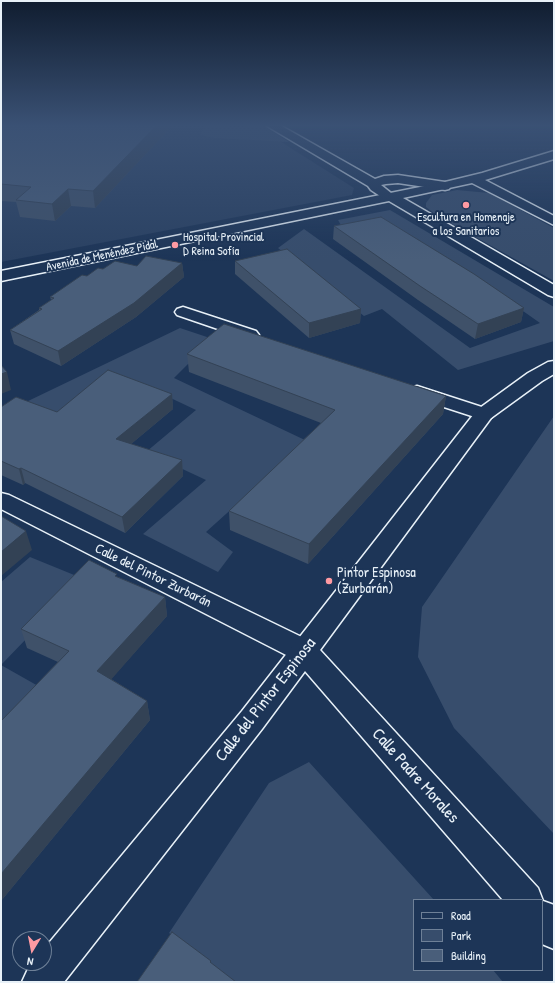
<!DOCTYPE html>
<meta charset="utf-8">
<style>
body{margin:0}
#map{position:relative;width:555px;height:983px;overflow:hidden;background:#1d3557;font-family:"Patrick Hand",sans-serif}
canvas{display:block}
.frame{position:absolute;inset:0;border:2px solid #e8f1f8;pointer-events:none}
.legend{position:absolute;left:413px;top:899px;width:130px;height:72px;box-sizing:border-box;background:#1d3557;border:1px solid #6e8097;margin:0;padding:5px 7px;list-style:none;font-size:12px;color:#e8f1f8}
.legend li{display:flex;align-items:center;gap:8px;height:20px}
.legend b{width:20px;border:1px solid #6e8097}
.north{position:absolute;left:12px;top:931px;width:40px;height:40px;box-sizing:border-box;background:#1d3557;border:1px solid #6e8097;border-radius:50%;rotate:190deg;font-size:11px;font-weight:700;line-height:16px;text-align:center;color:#e8f1f8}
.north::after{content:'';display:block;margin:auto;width:14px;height:18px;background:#ff9aa2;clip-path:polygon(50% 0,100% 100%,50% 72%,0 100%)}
</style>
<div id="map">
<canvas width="555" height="983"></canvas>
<div class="frame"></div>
<ul class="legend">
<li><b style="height:5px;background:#1d3557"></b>Road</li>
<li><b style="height:11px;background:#374d6c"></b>Park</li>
<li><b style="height:11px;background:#495e7a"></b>Building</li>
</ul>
<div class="north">N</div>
</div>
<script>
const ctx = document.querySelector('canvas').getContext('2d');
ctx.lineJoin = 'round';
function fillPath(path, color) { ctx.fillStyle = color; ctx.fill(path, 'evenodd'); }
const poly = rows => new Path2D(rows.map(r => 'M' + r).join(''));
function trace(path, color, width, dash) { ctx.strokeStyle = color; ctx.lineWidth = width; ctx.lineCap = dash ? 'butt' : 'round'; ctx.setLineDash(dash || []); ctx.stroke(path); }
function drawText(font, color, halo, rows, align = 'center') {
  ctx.font = font + ' "Patrick Hand",sans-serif'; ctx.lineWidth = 4; ctx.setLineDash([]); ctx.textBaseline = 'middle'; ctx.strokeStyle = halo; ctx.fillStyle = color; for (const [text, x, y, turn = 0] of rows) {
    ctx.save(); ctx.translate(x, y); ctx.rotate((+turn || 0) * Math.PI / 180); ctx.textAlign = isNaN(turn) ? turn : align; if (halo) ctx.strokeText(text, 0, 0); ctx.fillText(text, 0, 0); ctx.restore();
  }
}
const built = poly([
 [1,124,253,124,354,188,352,195,1,262]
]);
const green = poly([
 [243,124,261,124,289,142,215,138,200,135,206,125,248,128],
 [457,190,489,193,554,228,554,281,436,215,426,207,426,203,432,195],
 [390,210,554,307,554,341,458,370,382,309,364,316,278,248,304,229,470,348,540,323,479,280,342,227,338,220],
 [180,328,213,339,174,378,307,441,206,532,233,552,218,572,143,534,206,480,146,452,196,410,124,376,61,417,26,402],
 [554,416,554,834,454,728,418,657,422,607],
 [30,557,84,579,1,665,47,691,1,739,1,582],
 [309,762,434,900,414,900,414,970,493,970,503,982,235,982,169,933,269,783]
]);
const street = poly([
 [266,124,278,124,375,179,384,176,398,175,445,182,449,183,451,186,449,189,445,190,398,183,386,184,381,185,391,193,390,196,385,197,380,196,371,190,368,186,267,126,266,124],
 [183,307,256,331,259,335,256,339,250,340,177,315,175,312,177,309,183,307],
 [417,386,491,410,494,414,491,418,484,420,410,396,408,392,410,388,417,386],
 [1,493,9,495,314,643,317,651,314,659,304,662,294,659,1,509,1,493]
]);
const secondary = poly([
 [554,151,554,159,485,180,554,216,554,225,472,183,403,198,554,285,554,297,548,295,389,201,1,281,1,271,445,182,482,173,554,151],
 [554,361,554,374,542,381,491,418,320,650,538,888,543,901,554,905,554,949,542,944,542,900,503,900,305,671,262,729,64,982,22,982,28,969,33,963,44,963,44,949,242,711,477,410,528,373,548,362,554,361]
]);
const wall = poly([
 [1,124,174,124,95,208,71,206,55,221,20,217,16,202,1,201],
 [334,226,524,308,521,322,475,339,418,300,333,239],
 [235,261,361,309,360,323,309,338,235,274],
 [182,263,184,277,136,317,61,366,14,344,10,330,39,310,39,308,51,300,50,297,103,269,137,266],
 [187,354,446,396,443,414,308,564,230,530,229,511,321,423,189,372],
 [172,394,173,409,131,444,182,460,183,476,125,533,25,483,23,485,1,475,1,407,57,412],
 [118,577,165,597,167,616,111,679,147,701,150,720,1,901,1,721,58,662,27,648,21,629]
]);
const shadedWall = poly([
 [158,124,174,124,95,208,93,191],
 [68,189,71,206,55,221,52,204],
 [182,263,184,277,136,317,61,366,58,351],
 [524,308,521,322,475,339,478,324],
 [361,309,360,323,309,338,309,323],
 [7,372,11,390,1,394,1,374],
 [172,394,173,409,118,455,116,439],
 [446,396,443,414,308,564,309,544],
 [182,460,183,476,125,533,122,517],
 [21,468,25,483,23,485,19,469],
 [26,531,32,550,1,576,1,552],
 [165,597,167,616,102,690,97,671],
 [147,701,150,720,1,901,1,874]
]);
const building = poly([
 [1,124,158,124,93,191,68,189,52,204,16,200,31,187,1,184,1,124],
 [381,217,474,274,524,308,478,324,420,286,334,226,381,217],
 [287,249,361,309,309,323,235,261,287,249],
 [146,256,182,263,134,303,58,351,10,330,42,309,39,308,54,298,50,297,82,275,87,276,98,268,103,269,115,261,137,266,146,256],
 [224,324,446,396,309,544,229,511,335,410,187,354,224,324],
 [1,365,7,372,1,374,1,365],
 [108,370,172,394,116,439,182,460,122,517,21,468,19,469,1,461,1,407,16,397,57,412,108,370],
 [1,516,26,531,1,552,1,516],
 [89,560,117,574,115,576,165,597,97,671,147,701,1,874,1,721,69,651,21,629,89,560],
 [172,932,211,961,210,962,236,982,137,982,172,932]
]);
const markers = [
 [466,205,4,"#ff9aa2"],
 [175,245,4,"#ff9aa2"],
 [329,581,4,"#ff9aa2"]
];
const farPoinames = [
 ["Escultura en Homenaje",466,218],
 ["a los Sanitarios",466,232],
 ["Hospital Provincial",183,238,"left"],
 ["D Reina Sofía",183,252,"left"]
];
const farStreetnames = [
 ["Avenida de Menéndez Pidal",102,256,-12]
];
const poiNames = [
 ["Pintor Espinosa",337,573],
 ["(Zurbarán)",337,589]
];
const streetNames = [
 ["Calle del Pintor Zurbarán",153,576,26]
];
const nearStreetnames = [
 ["Calle del Pintor Espinosa",266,700,-52],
 ["Calle Padre Morales",415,776,48]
];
fillPath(built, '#2a4162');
fillPath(green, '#374d6c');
trace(street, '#e8f1f8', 3);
trace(secondary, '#e8f1f8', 3);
fillPath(street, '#1d3557');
fillPath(secondary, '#1d3557');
fillPath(wall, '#3f5169');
fillPath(shadedWall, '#334255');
fillPath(building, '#495e7a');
trace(building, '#334255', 1);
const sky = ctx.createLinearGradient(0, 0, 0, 261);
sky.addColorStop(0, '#101d30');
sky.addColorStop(0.48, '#3a5174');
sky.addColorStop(1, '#3a517400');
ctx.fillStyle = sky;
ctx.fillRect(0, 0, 555, 261);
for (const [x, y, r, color] of markers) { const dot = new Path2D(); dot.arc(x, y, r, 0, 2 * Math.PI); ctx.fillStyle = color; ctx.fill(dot); trace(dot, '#1d3557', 1.5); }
drawText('12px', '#e8f1f8', '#1d3557', farPoinames);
drawText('12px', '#e8f1f8', '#1d3557', farStreetnames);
drawText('14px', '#e8f1f8', '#1d3557', poiNames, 'left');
drawText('14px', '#e8f1f8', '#1d3557', streetNames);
drawText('17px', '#e8f1f8', '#1d3557', nearStreetnames);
</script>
